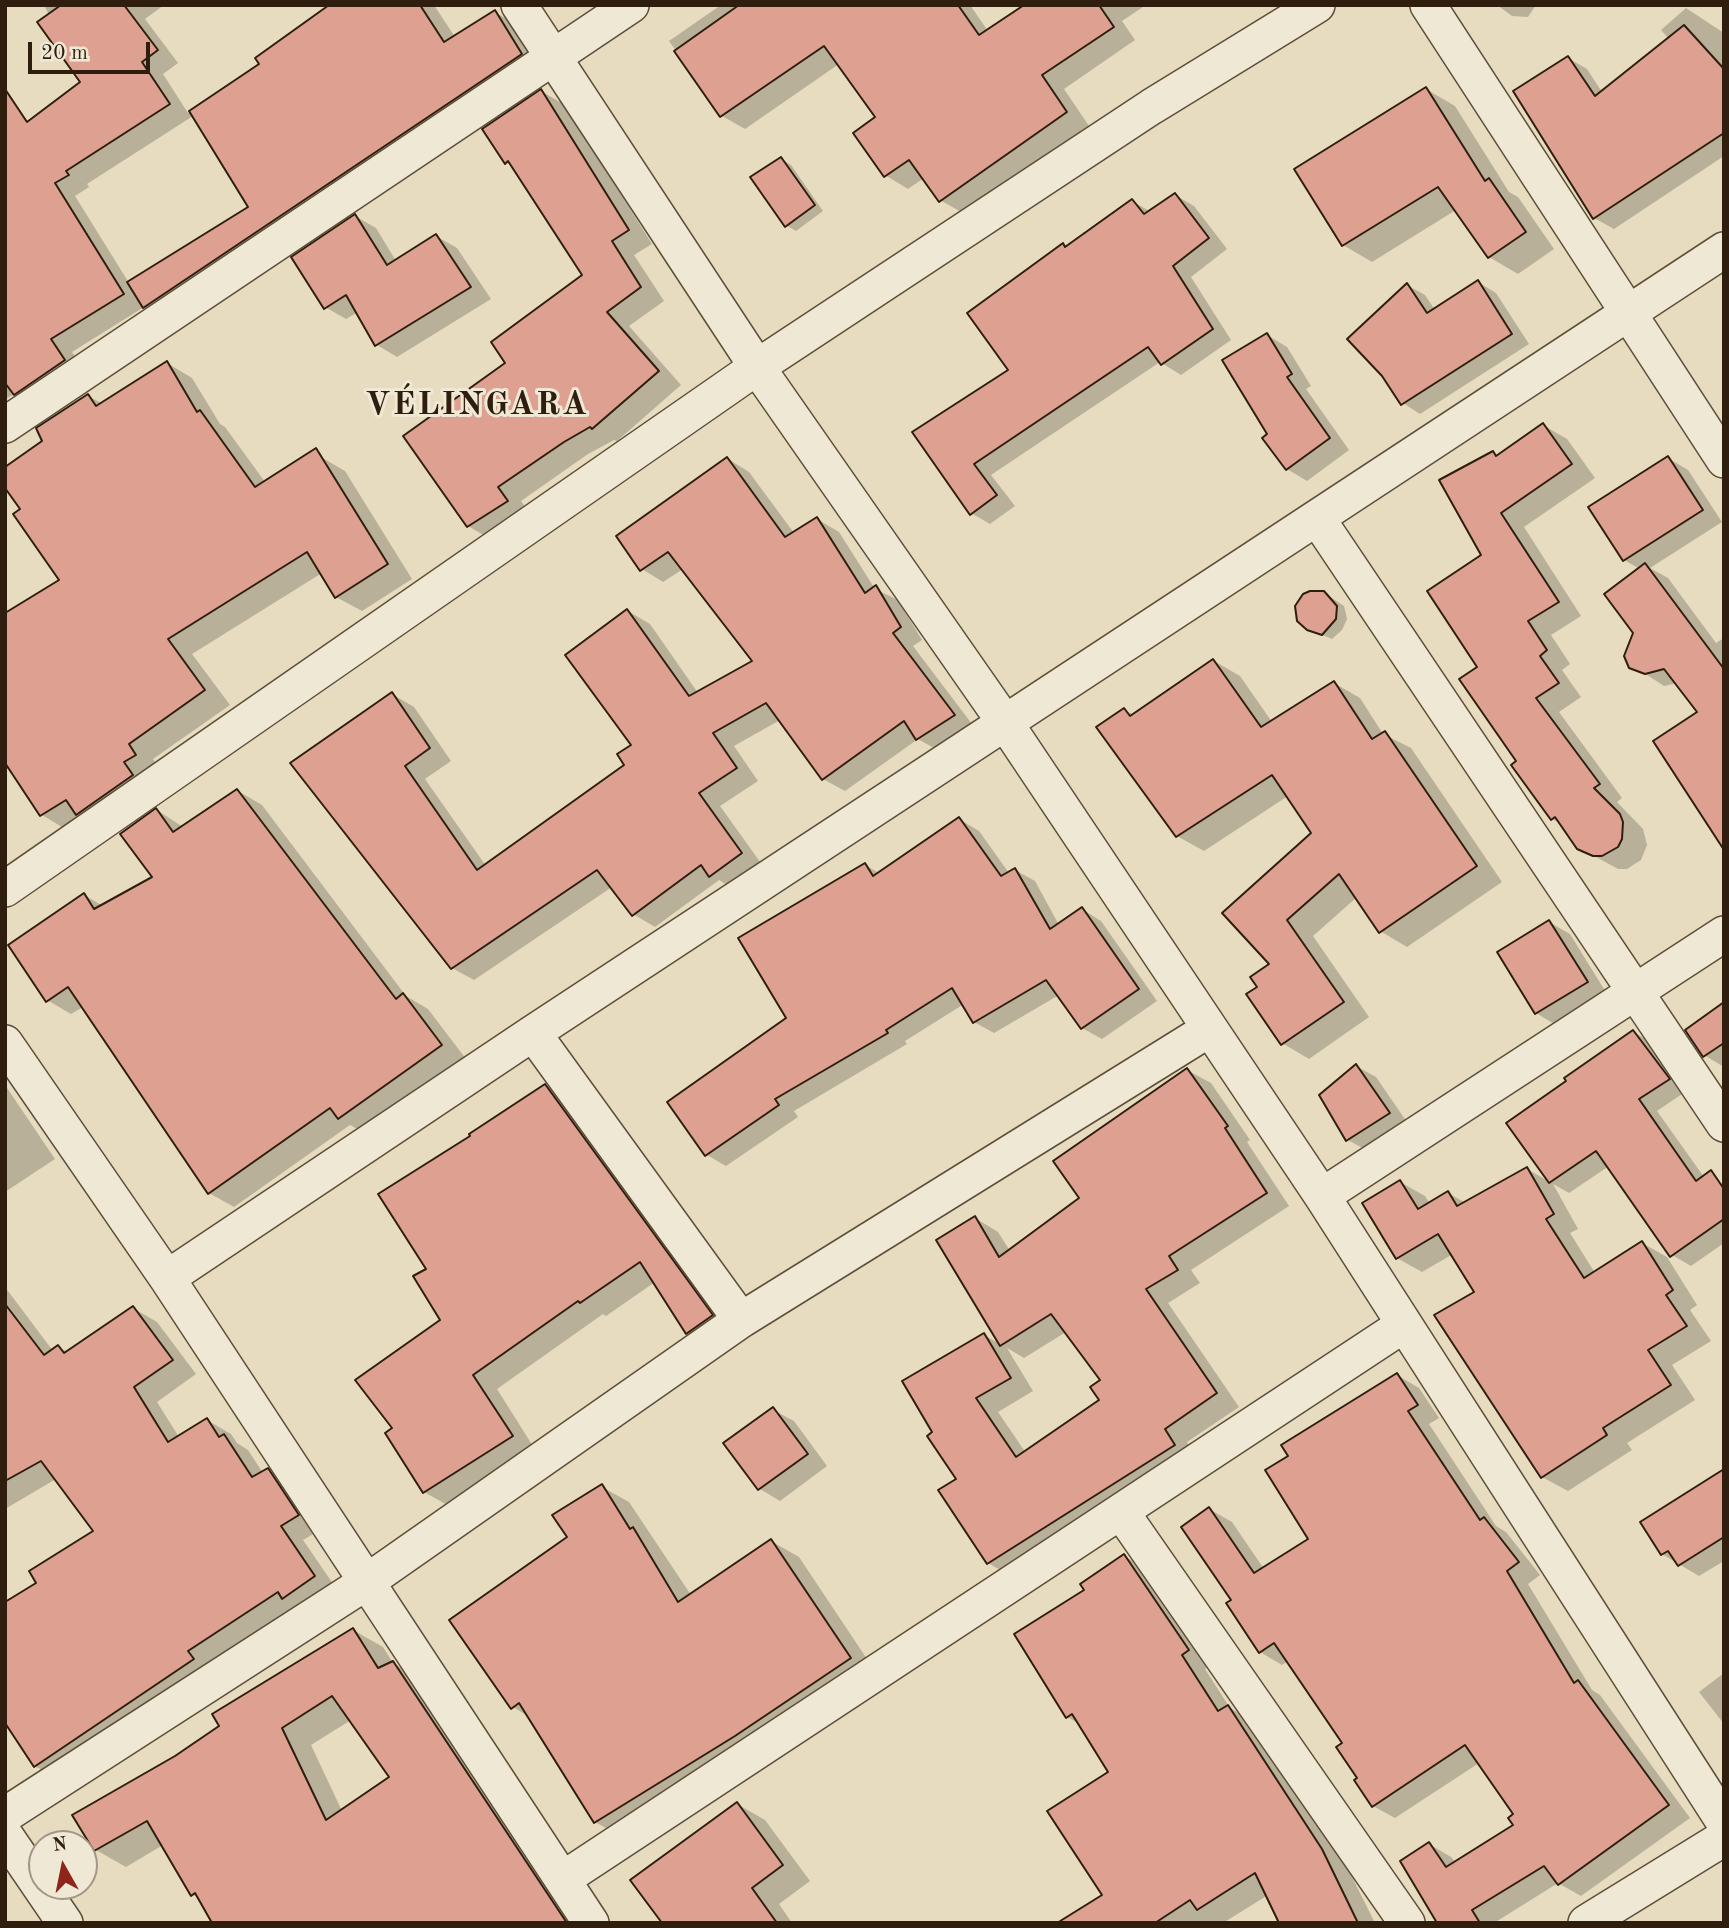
<!DOCTYPE html>
<meta charset="utf-8">
<style>
body{margin:0}
#map{position:relative;width:1729px;height:1928px;overflow:hidden;background:#e7dcbf;font-family:"Old Standard TT",serif}
canvas{display:block}
.frame{position:absolute;inset:0;border:7px solid #2f1e0d;pointer-events:none}
.north{position:absolute;left:28px;top:1830px;width:70px;height:70px;box-sizing:border-box;background:#efe8d5;border:2px solid #a29785;border-radius:50%;rotate:351deg;font-size:19px;font-weight:700;line-height:28px;text-align:center;color:#2f1e0d}
.north::after{content:'';display:block;margin:auto;width:24px;height:32px;background:#8f2418;clip-path:polygon(50% 0,100% 100%,50% 72%,0 100%)}
.scale{position:absolute;left:28px;top:42px;width:122px;height:32px;box-sizing:border-box;border:4px solid #2f1e0d;border-top:0;padding-left:9px;font-size:21px;line-height:24px;white-space:nowrap;color:#2f1e0d;-webkit-text-stroke:5px #efe8d5;paint-order:stroke}
</style>
<div id="map">
<canvas width="1729" height="1928"></canvas>
<div class="frame"></div>
<div class="north">N</div>
<div class="scale">20 m</div>
</div>
<script>
const ctx = document.querySelector('canvas').getContext('2d');
ctx.lineJoin = 'round';
function fillPath(path, color) { ctx.fillStyle = color; ctx.fill(path, 'evenodd'); }
const poly = rows => new Path2D(rows.map(r => 'M' + r).join(''));
function trace(path, color, width, dash) { ctx.strokeStyle = color; ctx.lineWidth = width; ctx.lineCap = dash ? 'butt' : 'round'; ctx.setLineDash(dash || []); ctx.stroke(path); }
function drawText(font, color, halo, rows, align = 'center') {
  ctx.font = font + ' "Old Standard TT",serif'; ctx.lineWidth = 6; ctx.setLineDash([]); ctx.textBaseline = 'middle'; ctx.strokeStyle = halo; ctx.fillStyle = color; for (const [text, x, y, turn = 0] of rows) {
    ctx.save(); ctx.translate(x, y); ctx.rotate((+turn || 0) * Math.PI / 180); ctx.textAlign = isNaN(turn) ? turn : align; if (halo) ctx.strokeText(text, 0, 0); ctx.fillText(text, 0, 0); ctx.restore();
  }
}
const shadow = poly([
 [44,5,164,5,145,19,178,63,163,74,188,113,261,64,329,5,434,5,455,37,495,12,520,27,546,69,170,321,144,307,72,352,86,373,37,406,15,394,5,399,5,128,22,117,30,122,83,82],
 [193,116,250,208,129,283,75,196,89,187,87,184],
 [721,5,970,5,988,31,1026,5,1146,5,1122,21,1135,40,1064,89,1089,126,963,213,940,200,924,178,908,189,885,175,878,118,839,64,745,129,722,116,669,41],
 [1497,5,1536,5,1528,17,1512,16],
 [1686,8,1724,33,1724,156,1614,229,1594,218,1568,58,1587,69,1602,92,1669,39,1661,30],
 [1426,89,1455,106,1509,192,1518,197,1554,249,1518,274,1489,257,1456,210,1372,262,1343,245],
 [541,91,565,105,652,244,634,255,664,301,629,326,681,385,617,441,614,440,588,454,521,501,530,514,492,540,468,526,508,364,584,275,514,167,506,162],
 [781,159,791,165,823,211,796,231,786,225],
 [1175,195,1194,206,1227,249,1191,277,1231,340,1181,375,1160,362,991,475,1015,506,990,524,971,513,915,433,1011,371,1063,246,1067,248,1132,201,1151,212],
 [355,216,376,228,396,261,436,236,457,248,491,299,397,357,377,345,358,312,346,319,325,307],
 [1478,282,1496,293,1529,344,1420,414,1403,403,1407,285,1425,295,1435,310],
 [1267,335,1287,347,1311,386,1306,389,1349,450,1307,481,1287,469,1270,434],
 [167,363,192,378,220,424,225,427,265,482,319,456,345,471,412,579,362,611,336,597,322,573,192,654,230,705,153,759,160,770,67,830,42,815,10,767,5,771,5,668,61,580,22,509,45,439,88,396,103,404],
 [1543,425,1567,439,1595,478,1524,527,1581,616,1551,635,1570,664,1562,670,1581,697,1559,712,1622,798,1617,802,1643,829,1647,845,1641,860,1627,869,1618,869,1578,847,1562,824,1552,819,1519,762,1479,668,1484,556,1493,453,1499,456],
 [1668,458,1688,470,1722,522,1650,568,1668,578,1716,643,1724,638,1724,847,1700,713,1678,683,1664,686,1627,662,1635,633,1640,569,1624,560],
 [728,459,749,472,794,533,817,519,839,532,875,589,898,600,922,640,913,646,975,728,939,751,918,739,845,791,823,779,780,720,734,746,758,781,720,806,763,866,732,888,719,880,655,927,633,914,612,887,474,980,452,968,293,764,392,694,414,707,451,761,425,779,486,866,627,765,633,745,628,611,650,624,698,693,755,661,683,569,663,582,642,569],
 [1323,592,1344,606,1347,619,1342,630,1332,639,1313,631],
 [1214,661,1240,676,1272,722,1334,683,1360,698,1383,734,1411,748,1502,882,1407,947,1380,931,1357,897,1313,936,1369,1017,1309,1059,1282,1043,1259,987,1271,965,1314,834,1288,796,1204,851,1177,836,1124,710,1134,715],
 [238,791,262,805,406,996,428,1009,466,1059,363,1132,350,1125,234,1207,209,1193,83,1007,71,1014,47,1000,84,895,103,906,154,878,157,810,183,827],
 [959,819,979,831,1009,873,1015,870,1035,881,1059,925,1082,909,1101,921,1157,1001,1102,1039,1082,1028,1059,995,994,1033,974,1022,964,1004,905,1041,907,1044,794,1111,798,1117,726,1166,707,1155,669,1103,789,1018,865,865,879,873],
 [1549,922,1570,934,1607,994,1556,1025,1536,1013],
 [1724,1005,1724,1067,1704,1055],
 [1633,1032,1653,1043,1688,1090,1657,1111,1704,1177,1706,1175,1724,1185,1724,1243,1691,1266,1672,1255,1609,1166,1569,1193,1553,1184,1578,1229,1570,1233,1595,1273,1642,1243,1667,1257,1697,1305,1690,1310,1711,1341,1672,1365,1695,1400,1627,1443,1632,1450,1568,1491,1542,1477,1477,1292,1453,1254,1422,1272,1397,1258,1400,1182,1425,1196,1430,1204,1448,1193,1466,1203,1527,1169,1550,1182],
 [1356,1066,1376,1077,1409,1125,1368,1151,1348,1140],
 [1187,1070,1211,1083,1250,1140,1247,1142,1289,1206,1191,1270,1200,1283,1168,1303,1239,1407,1187,1442,1197,1459,1011,1576,988,1563,958,1479,934,1433,984,1335,1002,1345,938,1241,975,1218,998,1232,1010,1251,1082,1198],
 [1066,1332,1102,1381,1101,1400,1026,1453,998,1412,1033,1391,1007,1348,1024,1358],
 [5,1085,55,1159,5,1192],
 [545,1086,570,1100,736,1330,712,1347,687,1333,655,1282,606,1316,603,1314,497,1389,536,1451,449,1506,424,1492,395,1428,443,1321,428,1269,473,1137],
 [5,1287,53,1351,58,1347,68,1352,133,1308,157,1322,196,1374,157,1402,179,1437,207,1420,231,1434,237,1443,248,1450,263,1473,268,1470,292,1484,322,1529,303,1540,338,1591,59,1780,35,1766,39,1584,96,1532,56,1479,5,1509],
 [1397,1375,1419,1388,1439,1418,1429,1424,1496,1526,1506,1532,1540,1575,1528,1584,1592,1690,1600,1695,1690,1818,1581,1896,1558,1883,1494,1923,1439,1923,1429,1844,1451,1857,1456,1863,1516,1825,1516,1814,1479,1763,1395,1818,1373,1806,1345,1743,1288,1661,1282,1665,1260,1652,1233,1601,1209,1509,1232,1522,1264,1569,1311,1539,1290,1456],
 [773,1410,794,1421,827,1466,780,1501,760,1489,726,1444],
 [1724,1471,1724,1561,1699,1576,1662,1554],
 [602,1487,629,1502,691,1595,771,1541,799,1557,877,1674,622,1837,595,1822,531,1718,513,1707,569,1538],
 [1124,1556,1149,1570,1213,1664,1205,1669,1230,1708,1253,1721,1346,1865,1375,1923,1281,1923,1268,1895,1223,1923,1060,1923,1105,1896,1110,1772,1080,1724,1067,1717,1087,1591],
 [353,1630,383,1647,393,1663,422,1680,581,1923,214,1923,200,1899,192,1894,163,1845,126,1867,96,1850,75,1815,176,1757],
 [351,1720,391,1777,342,1811,311,1745],
 [1724,1673,1724,1724,1699,1692],
 [737,1804,765,1820,810,1881,779,1904,792,1923,664,1923]
]);
const building = poly([
 [61,5,124,5,158,50,142,62,170,104,66,171,69,175,55,183,124,294,51,339,65,360,14,395,5,383,5,89,27,122,80,82,37,22,61,5],
 [329,5,420,5,444,42,495,10,522,54,143,308,127,282,248,207,189,111,259,64,255,58,329,5],
 [739,5,958,5,979,35,1024,5,1099,5,1114,27,1042,75,1067,112,939,202,909,160,884,177,853,133,875,117,824,46,720,117,674,51,739,5],
 [1684,25,1724,69,1724,133,1593,219,1513,91,1568,56,1595,96,1684,25],
 [1426,87,1485,181,1489,178,1526,232,1488,258,1438,187,1342,246,1294,169,1426,87],
 [541,89,629,230,612,241,641,287,607,312,659,371,592,429,590,427,564,442,498,487,508,501,467,527,403,436,505,363,491,342,582,275,508,161,505,164,482,129,541,89],
 [781,157,815,205,785,227,750,177,781,157],
 [1175,193,1209,238,1173,266,1213,329,1161,365,1148,347,974,464,997,495,970,515,912,432,1008,370,967,313,1063,243,1065,247,1132,199,1144,214,1175,193],
 [355,214,387,265,436,234,471,287,375,346,346,295,324,309,291,257,355,214],
 [1478,280,1512,334,1401,405,1382,376,1347,339,1407,283,1427,313,1478,280],
 [1267,333,1292,374,1287,377,1330,438,1286,470,1262,438,1267,434,1222,360,1267,333],
 [167,361,197,412,200,410,255,487,316,448,388,564,335,598,307,552,168,639,205,690,129,744,136,755,124,762,133,775,76,815,66,800,40,816,5,763,5,613,59,580,13,514,20,509,5,488,5,467,42,441,36,428,88,394,96,406,167,361],
 [1543,423,1572,464,1501,513,1559,602,1528,621,1547,650,1540,656,1559,683,1536,698,1600,784,1594,788,1620,814,1623,822,1622,839,1618,847,1602,856,1593,856,1577,849,1555,817,1551,820,1511,765,1516,761,1459,679,1477,667,1427,591,1481,555,1439,480,1493,451,1496,456,1543,423],
 [1668,456,1703,510,1623,561,1588,507,1668,456],
 [727,457,785,537,817,517,865,593,876,585,901,627,893,633,955,715,916,740,904,721,822,780,766,703,713,733,737,768,699,793,742,853,709,877,701,865,632,916,597,870,451,969,290,763,392,692,430,748,405,766,477,870,624,765,617,754,631,745,565,655,627,609,689,696,752,661,668,552,640,571,616,536,727,457],
 [1645,563,1724,669,1724,850,1653,741,1697,712,1664,669,1645,674,1629,668,1624,656,1633,633,1604,594,1645,563],
 [1310,591,1324,591,1337,606,1336,619,1322,635,1307,630,1297,621,1295,606,1303,594,1310,591],
 [1213,659,1261,727,1334,681,1372,739,1385,731,1477,866,1379,933,1339,874,1287,920,1344,1002,1281,1045,1246,994,1257,987,1250,977,1269,964,1222,913,1311,833,1272,775,1176,837,1096,727,1124,708,1130,716,1213,659],
 [237,789,396,999,403,993,442,1045,338,1119,330,1108,208,1194,68,987,46,1002,8,945,84,893,94,909,152,877,120,834,156,808,173,832,237,789],
 [959,817,1001,876,1015,868,1050,929,1082,907,1139,989,1081,1029,1046,980,973,1023,952,988,886,1030,888,1033,775,1099,779,1105,705,1156,667,1102,786,1018,738,938,865,863,873,876,959,817],
 [1549,920,1588,982,1535,1014,1497,952,1549,920],
 [1724,1002,1724,1043,1703,1057,1685,1030,1724,1002],
 [1633,1030,1670,1079,1639,1099,1696,1181,1711,1170,1724,1189,1724,1219,1670,1257,1596,1151,1549,1183,1506,1123,1566,1081,1564,1078,1633,1030],
 [1356,1064,1390,1113,1346,1141,1319,1095,1356,1064],
 [1187,1068,1228,1126,1225,1128,1267,1193,1169,1256,1178,1270,1146,1289,1217,1393,1165,1429,1175,1445,987,1564,938,1490,956,1479,927,1436,932,1432,902,1381,984,1333,1011,1378,976,1398,1016,1457,1099,1400,1090,1387,1100,1380,1051,1314,1000,1346,936,1240,975,1216,999,1257,1079,1198,1053,1161,1187,1068],
 [545,1084,713,1315,686,1334,640,1262,580,1303,578,1301,473,1375,513,1436,423,1493,385,1433,392,1428,355,1380,440,1320,413,1276,426,1269,378,1194,470,1136,469,1134,545,1084],
 [1527,1167,1554,1214,1546,1219,1584,1278,1642,1241,1673,1290,1666,1295,1687,1326,1648,1350,1671,1385,1603,1428,1607,1435,1541,1478,1434,1315,1474,1292,1438,1234,1396,1259,1362,1203,1400,1180,1418,1209,1448,1191,1457,1206,1527,1167],
 [5,1304,44,1355,58,1345,64,1353,133,1306,173,1360,134,1387,168,1442,207,1418,219,1437,224,1434,252,1477,268,1468,299,1515,281,1526,315,1576,282,1599,278,1592,188,1651,194,1659,34,1767,5,1723,5,1602,36,1583,29,1571,93,1531,41,1461,5,1481,5,1304],
 [1397,1373,1418,1405,1408,1411,1480,1520,1484,1517,1519,1562,1507,1571,1574,1683,1578,1680,1669,1805,1558,1885,1544,1866,1472,1910,1480,1923,1437,1923,1400,1861,1429,1842,1446,1867,1513,1825,1508,1818,1513,1814,1465,1745,1372,1807,1354,1780,1357,1778,1336,1747,1342,1743,1274,1643,1259,1653,1226,1603,1231,1600,1181,1527,1209,1507,1254,1573,1308,1539,1265,1470,1288,1456,1281,1445,1397,1373],
 [773,1407,808,1454,758,1490,723,1443,773,1407],
 [1724,1469,1724,1537,1678,1566,1668,1551,1661,1555,1640,1522,1724,1469],
 [602,1484,630,1529,633,1527,678,1602,771,1539,851,1658,735,1736,594,1823,519,1703,511,1709,449,1620,567,1537,552,1515,602,1484],
 [1124,1554,1189,1650,1182,1655,1218,1711,1228,1705,1322,1849,1358,1923,1279,1923,1255,1873,1197,1910,1190,1900,1155,1923,1057,1923,1102,1895,1047,1811,1108,1772,1072,1714,1066,1718,1014,1634,1084,1590,1080,1584,1124,1554],
 [353,1628,378,1668,393,1661,567,1923,212,1923,195,1893,191,1896,147,1821,94,1851,72,1815,175,1756,219,1726,212,1714,353,1628],
 [332,1696,389,1777,326,1820,282,1728,332,1696],
 [737,1802,783,1865,752,1888,777,1923,662,1923,630,1880,737,1802]
]);
const minor = poly([
 [519,5,757,367,1006,724,1322,1196,1724,1822],
 [1428,5,1724,460],
 [5,425,631,5],
 [1317,518,1724,1124],
 [5,889,757,367,1151,107,1317,5],
 [533,1033,741,1320],
 [5,1043,167,1278,591,1923],
 [1322,1196,1724,934],
 [167,1278,533,1033,1724,250],
 [1122,1513,1407,1923],
 [5,1815,365,1583,741,1320,1208,1030],
 [5,1835,65,1923],
 [563,1879,1402,1326],
 [1586,1923,1724,1838]
]);
const districtNames = [
 ["VÉLINGARA",477,405]
];
fillPath(shadow, '#0003');
fillPath(building, '#dda091');
trace(building, '#2f1e0d', 2);
trace(minor, '#5d4e3a', 38);
trace(minor, '#efe8d5', 35);
ctx.letterSpacing = '2px';
drawText('bold 33px', '#2f1e0d', '#efe8d5', districtNames);
ctx.letterSpacing = '0px';
</script>
